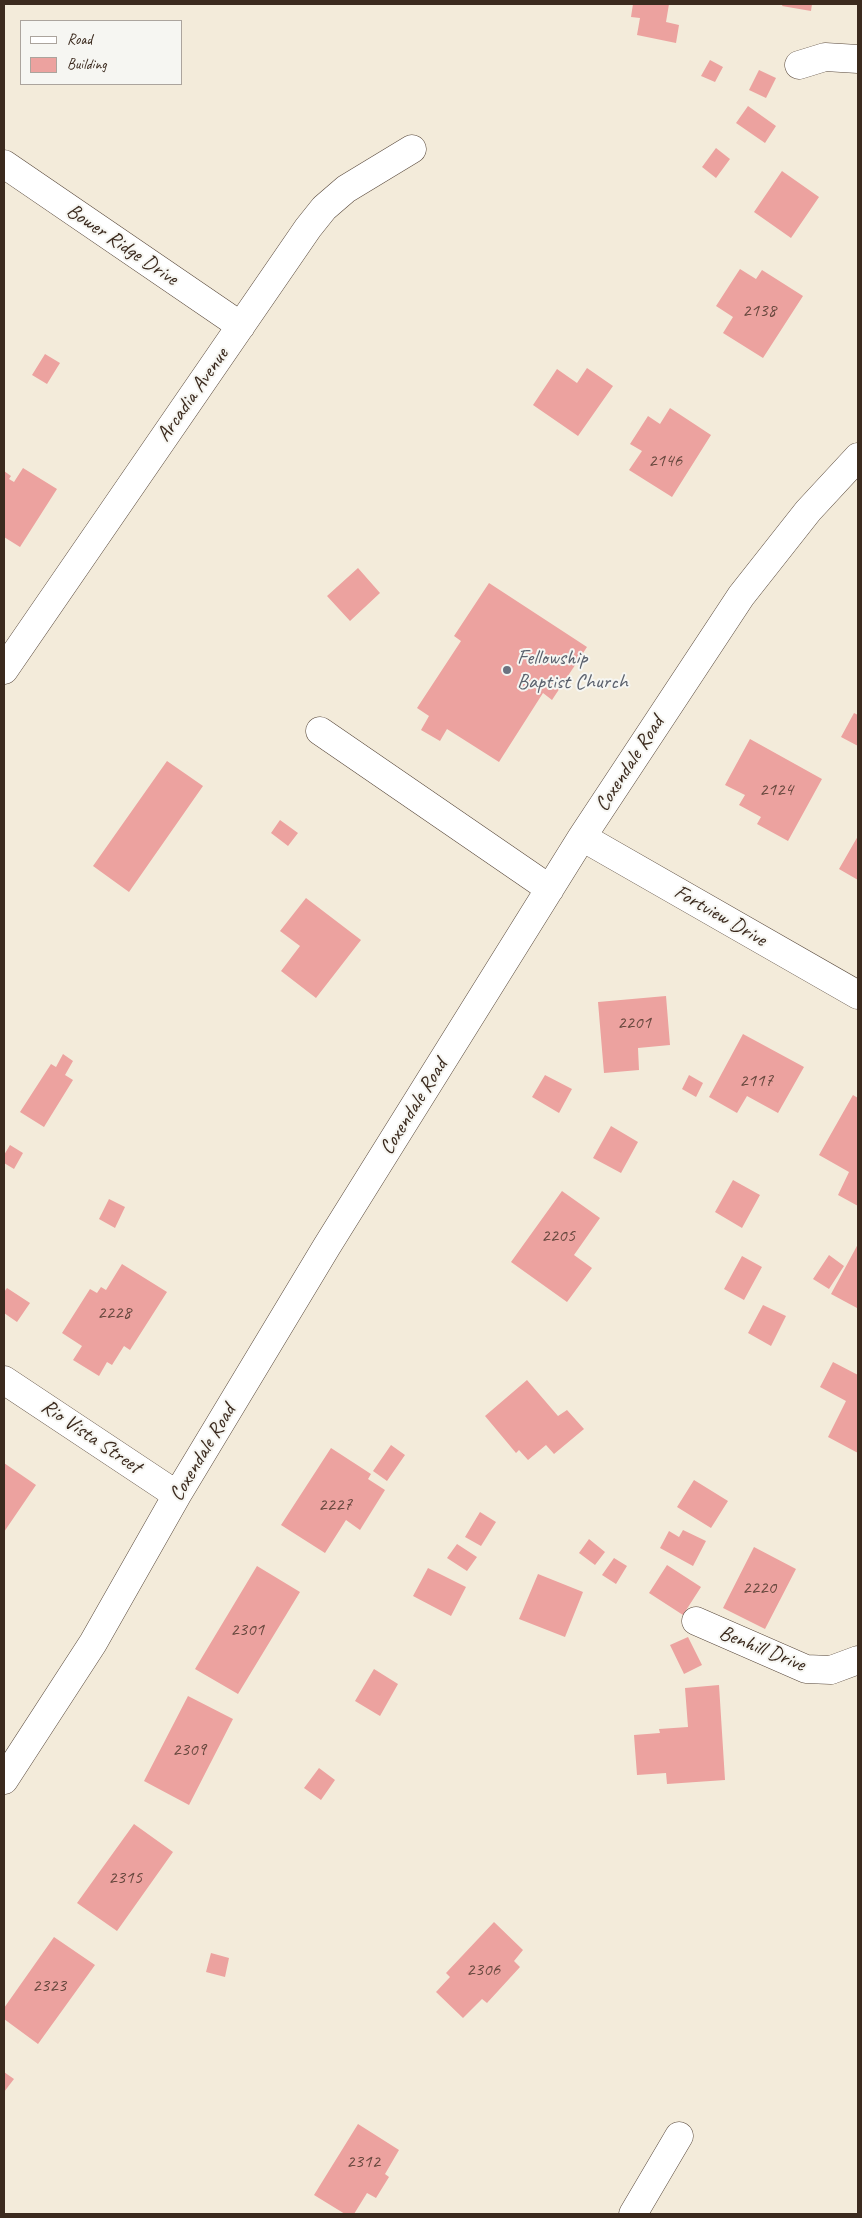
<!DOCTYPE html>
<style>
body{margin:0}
#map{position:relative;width:862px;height:2218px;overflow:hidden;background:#f3ebda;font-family:Caveat,sans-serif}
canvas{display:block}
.frame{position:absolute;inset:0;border:5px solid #3b2a1e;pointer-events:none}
.legend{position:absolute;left:20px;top:20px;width:162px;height:65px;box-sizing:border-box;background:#f6f6f2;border:1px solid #aba49d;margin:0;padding:6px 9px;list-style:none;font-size:15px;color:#3b2a1e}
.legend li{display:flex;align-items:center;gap:10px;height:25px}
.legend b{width:25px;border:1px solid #aba49d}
</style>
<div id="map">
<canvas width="862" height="2218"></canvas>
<div class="frame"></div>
<ul class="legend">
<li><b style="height:6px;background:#fff"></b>Road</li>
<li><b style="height:14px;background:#eca29f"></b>Building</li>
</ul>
</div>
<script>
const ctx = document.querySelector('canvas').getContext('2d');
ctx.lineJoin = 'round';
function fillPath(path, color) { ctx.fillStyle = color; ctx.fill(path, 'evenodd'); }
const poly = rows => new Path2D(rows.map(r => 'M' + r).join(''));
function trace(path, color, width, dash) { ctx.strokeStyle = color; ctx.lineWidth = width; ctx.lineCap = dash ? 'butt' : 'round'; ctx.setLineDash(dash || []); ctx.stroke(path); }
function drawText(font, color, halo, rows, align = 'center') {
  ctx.font = font + ' Caveat,sans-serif'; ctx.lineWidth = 4; ctx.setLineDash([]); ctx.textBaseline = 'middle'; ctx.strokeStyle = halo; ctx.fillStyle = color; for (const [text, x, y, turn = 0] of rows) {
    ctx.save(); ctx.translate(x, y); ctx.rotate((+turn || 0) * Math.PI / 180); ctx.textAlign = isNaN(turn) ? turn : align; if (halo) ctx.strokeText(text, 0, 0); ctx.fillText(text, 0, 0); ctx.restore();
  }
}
const building = poly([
 [633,4,669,4,666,22,679,25,676,43,637,35,640,18,631,17],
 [783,4,812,4,811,11,782,6],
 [710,60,723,67,715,82,701,76],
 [759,70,776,78,766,98,749,90],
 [748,106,776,126,765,143,736,123],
 [716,148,730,159,716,178,702,167],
 [782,171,819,197,791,238,754,212],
 [740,269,756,279,762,270,803,296,763,358,723,333,733,317,716,306],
 [45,354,60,363,47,384,32,375],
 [587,368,613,386,578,436,533,405,557,369,577,383],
 [670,408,711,435,672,497,629,470,642,451,630,444,648,416,660,424],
 [23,468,57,489,20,547,4,537,4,471,11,476,9,479,14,482],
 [358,568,380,593,350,621,327,596],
 [489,583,587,647,552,700,543,693,499,762,447,729,440,741,421,730,429,716,417,708,461,641,454,636],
 [854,713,858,715,858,746,841,737],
 [750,739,822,779,788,841,757,824,761,817,739,805,745,795,725,785],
 [167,761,203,786,129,892,93,866],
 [280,820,298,833,288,846,271,833],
 [858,836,858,880,839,869],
 [306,898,361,940,316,998,281,971,300,946,280,931],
 [666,996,670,1045,638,1048,639,1070,604,1073,598,1002],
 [743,1034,804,1067,778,1113,747,1096,737,1113,709,1097],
 [63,1054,73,1061,65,1075,73,1080,44,1127,20,1112,51,1064,56,1067],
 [545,1075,572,1089,559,1113,532,1097],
 [689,1075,703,1083,696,1097,682,1089],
 [853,1095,858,1098,858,1206,838,1195,849,1172,819,1155],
 [611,1126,638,1142,621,1173,593,1158],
 [10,1145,23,1153,14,1169,4,1163,4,1155],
 [733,1180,760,1195,742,1228,715,1212],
 [562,1191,600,1218,574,1255,592,1268,567,1302,511,1262],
 [109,1199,125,1207,115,1228,99,1219],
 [858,1244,858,1305,857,1308,831,1294],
 [829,1255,844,1266,829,1289,813,1279],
 [742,1256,762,1267,744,1300,724,1289],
 [122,1264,167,1292,130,1350,124,1346,112,1365,107,1362,99,1376,73,1360,82,1346,62,1333,90,1289,97,1293,101,1287,106,1290],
 [7,1288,30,1303,17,1322,4,1313,4,1292],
 [763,1305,786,1316,771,1346,748,1333],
 [833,1362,858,1375,858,1453,828,1437,846,1401,820,1387],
 [527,1380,558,1416,567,1410,584,1429,554,1454,546,1445,528,1460,519,1450,516,1453,485,1416],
 [391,1445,405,1455,387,1481,373,1471],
 [331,1448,371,1474,368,1479,385,1490,360,1530,346,1520,325,1553,281,1525],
 [4,1463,36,1485,4,1532],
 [694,1480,728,1501,711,1528,677,1507],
 [480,1512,496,1522,481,1546,465,1537],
 [683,1530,706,1541,693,1566,660,1548,669,1531,679,1537],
 [589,1539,605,1552,595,1565,579,1553],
 [457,1544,477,1557,467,1571,447,1558],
 [754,1547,796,1569,765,1629,723,1608],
 [614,1558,627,1566,616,1584,602,1575],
 [667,1565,701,1587,683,1615,649,1593],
 [257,1566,300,1592,238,1694,195,1669],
 [428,1568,466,1587,451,1616,413,1596],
 [538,1574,583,1592,565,1637,519,1619],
 [688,1637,702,1665,684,1674,670,1645],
 [374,1669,398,1684,380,1716,355,1701],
 [719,1685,725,1780,667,1784,666,1773,637,1775,634,1735,660,1733,659,1729,688,1727,685,1688],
 [188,1696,233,1719,189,1805,144,1781],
 [319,1768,335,1780,321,1800,304,1788],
 [134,1824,173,1852,117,1931,77,1903],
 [494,1922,523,1950,514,1961,520,1967,487,2003,482,1999,463,2018,436,1992,450,1977,446,1973],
 [54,1937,95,1965,38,2044,4,2019,4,2008],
 [211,1953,229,1958,225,1977,206,1972],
 [4,2072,14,2079,4,2092],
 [358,2124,399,2150,385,2174,389,2177,376,2198,367,2193,354,2214,345,2214,314,2195]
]);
const minor = poly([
 [799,65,825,57,858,59],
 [4,164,241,326],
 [4,670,308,228,324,208,346,189,412,149],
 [320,731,550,889],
 [582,837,858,995],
 [4,1380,177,1495],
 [696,1621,806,1669,831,1670,858,1660],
 [4,1780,93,1643,177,1495,327,1246,582,837,741,596,808,511,858,457],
 [633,2214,679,2136]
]);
const markers = [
 [507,670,5,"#6b7280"]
];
const numberNames = [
 ["2138",759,311],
 ["2146",665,461],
 ["2124",776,790],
 ["2201",634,1023],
 ["2117",756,1081],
 ["2205",558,1236],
 ["2228",114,1313],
 ["2227",335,1505],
 ["2220",759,1588],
 ["2301",247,1630],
 ["2309",189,1750],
 ["2315",125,1878],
 ["2306",483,1970],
 ["2323",49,1986],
 ["2312",363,2162]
];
const streetNames = [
 ["Bower Ridge Drive",122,245,34],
 ["Arcadia Avenue",193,395,-55],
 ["Coxendale Road",630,764,-57],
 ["Fortview Drive",720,916,30],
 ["Coxendale Road",414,1107,-58],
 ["Rio Vista Street",91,1437,34],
 ["Coxendale Road",203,1453,-59],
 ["Benhill Drive",762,1649,22]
];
const worshipNames = [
 ["Fellowship",517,658],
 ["Baptist Church",517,682]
];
fillPath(building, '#eca29f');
trace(minor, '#57473a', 29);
trace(minor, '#fff', 28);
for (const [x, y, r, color] of markers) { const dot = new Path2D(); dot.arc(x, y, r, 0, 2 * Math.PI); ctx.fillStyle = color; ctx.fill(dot); trace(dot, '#f6f6f2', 2); }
drawText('19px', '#67483e', null, numberNames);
drawText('21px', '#3b2a1e', '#f6f6f2', streetNames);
drawText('21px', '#5b616d', '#f6f6f2', worshipNames, 'left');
</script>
